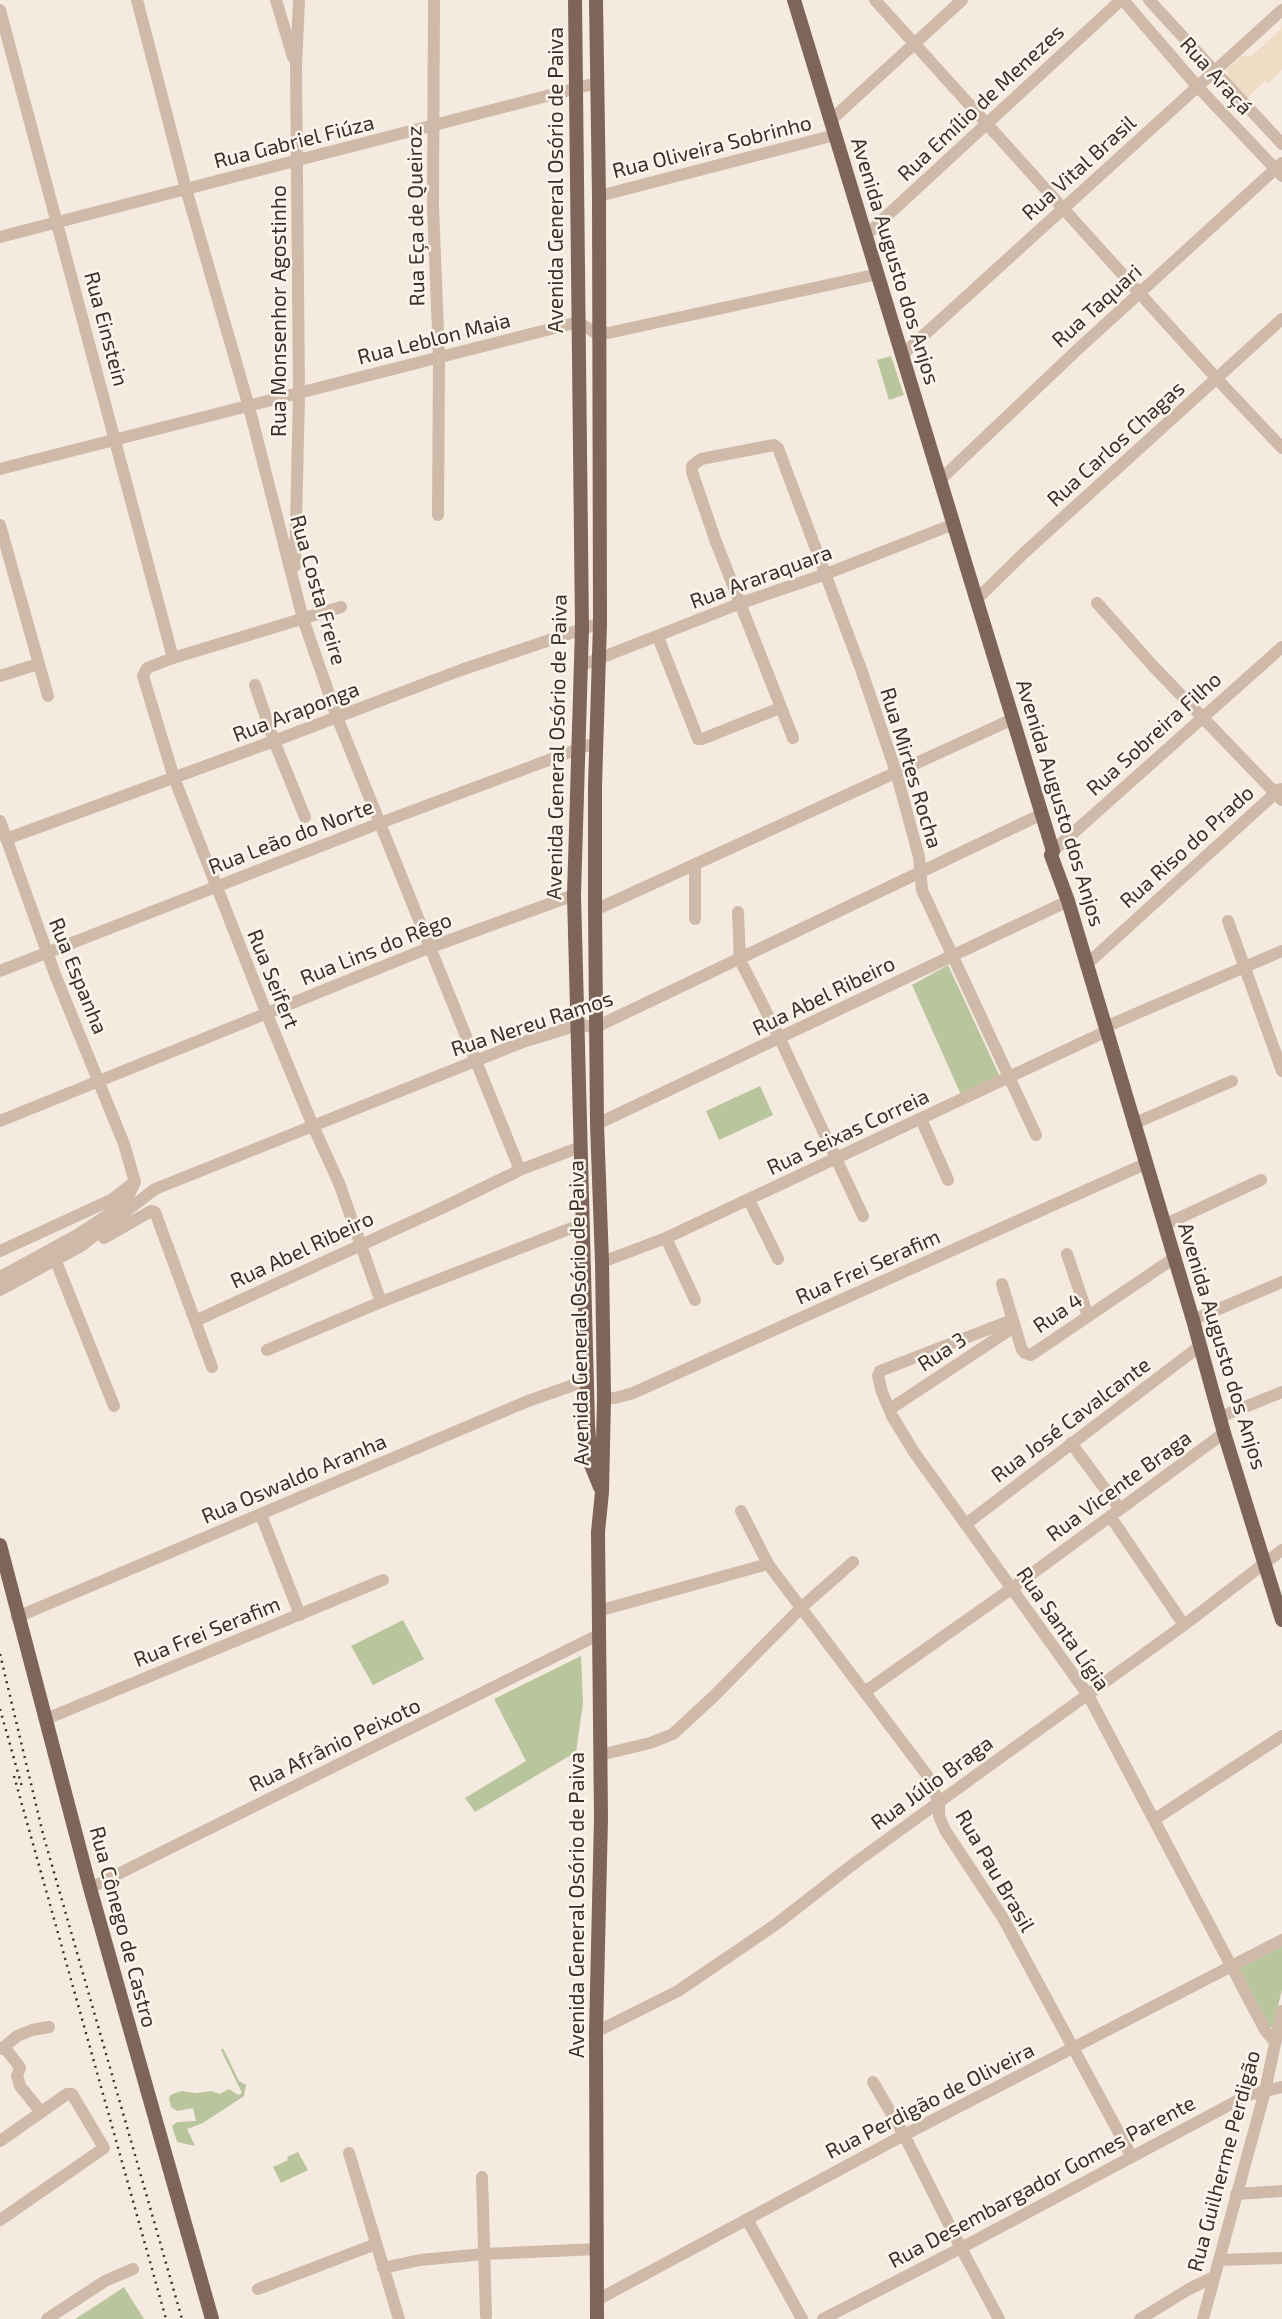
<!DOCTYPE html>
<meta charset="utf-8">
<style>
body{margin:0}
canvas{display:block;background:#f5eadf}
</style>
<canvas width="1282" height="2319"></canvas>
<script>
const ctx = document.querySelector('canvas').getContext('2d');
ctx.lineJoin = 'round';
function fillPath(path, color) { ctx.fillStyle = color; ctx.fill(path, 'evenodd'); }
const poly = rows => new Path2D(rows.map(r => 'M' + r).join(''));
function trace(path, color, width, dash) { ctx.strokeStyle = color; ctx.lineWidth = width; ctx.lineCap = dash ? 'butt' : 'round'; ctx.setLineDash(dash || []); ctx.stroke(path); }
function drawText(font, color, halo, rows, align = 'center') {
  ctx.font = font + ' "Exo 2",sans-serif'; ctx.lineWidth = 5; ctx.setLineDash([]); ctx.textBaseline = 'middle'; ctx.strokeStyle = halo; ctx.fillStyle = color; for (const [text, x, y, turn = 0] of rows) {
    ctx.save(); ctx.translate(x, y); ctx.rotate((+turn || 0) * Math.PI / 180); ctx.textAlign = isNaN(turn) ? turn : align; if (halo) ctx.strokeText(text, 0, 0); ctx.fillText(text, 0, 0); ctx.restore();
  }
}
const green = poly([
 [891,356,904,395,889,400,877,360],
 [948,965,1001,1079,962,1097,912,985],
 [760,1086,773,1115,719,1140,706,1111],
 [403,1620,424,1659,373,1685,351,1646],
 [581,1656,583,1703,576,1752,475,1812,465,1798,526,1761,494,1699],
 [1282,1944,1282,1990,1273,2027,1269,2027,1240,1971,1240,1967],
 [223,2048,239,2081,246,2085,244,2096,203,2123,187,2129,195,2146,177,2142,172,2126,177,2122,196,2121,193,2108,177,2111,171,2107,169,2098,172,2094,182,2091,196,2093,211,2091,220,2094,229,2089,238,2095,242,2093,221,2050],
 [298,2152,308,2170,281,2183,273,2167,288,2160,287,2157],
 [124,2287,144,2319,75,2319,94,2307]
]);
const plaza = poly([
 [1282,19,1282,70,1268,83,1265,81,1247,98,1228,77,1227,69,1242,56,1251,56,1281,29]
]);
const minor = poly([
 [137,0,186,189,249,407,303,619,337,717,520,1170],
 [276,0,293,57],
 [434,0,433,206,439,357,438,515],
 [875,0,1217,379,1282,448],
 [1123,0,1197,86,1282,176],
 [1149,0,1282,144],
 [0,10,173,658],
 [831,120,962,0],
 [599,196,835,135],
 [866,235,1121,0],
 [0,237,597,83],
 [902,355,1282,10],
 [0,469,578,322,599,335,878,274],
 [940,480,1077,350,1282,163],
 [0,525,48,696],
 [295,566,299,394,296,67,299,0],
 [977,599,1024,553,1282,319],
 [1097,603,1153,666,1282,800],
 [341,607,173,658,147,668,143,676,174,778,266,1012,313,1126,339,1183,381,1302],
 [658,637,698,739,702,739,780,708],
 [580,666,741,603,826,574,954,524],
 [0,676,38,664],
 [255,685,274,741,305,817],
 [793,738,716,542,692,472,692,466,701,459,774,445,778,448,861,669,896,772,919,857,922,890,1036,1135],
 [0,821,56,977,124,1144,135,1182,128,1197,117,1209,77,1235,0,1277],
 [6,839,274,741,461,670,600,623],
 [1053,851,1282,647],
 [695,865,695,919],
 [595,910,1013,719],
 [738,912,740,960,780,1039,863,1216],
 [1228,921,1282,1071],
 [1086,965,1280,789],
 [0,971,380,823,597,742],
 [1105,1027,1282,951],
 [921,1119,948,1180],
 [0,1121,431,947,574,895],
 [597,1124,1068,901],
 [1133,1124,1232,1081],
 [749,1200,778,1259],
 [1164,1225,1261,1180],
 [104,1238,151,1211,155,1212,212,1367],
 [666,1238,695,1300],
 [0,1251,111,1200,132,1184],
 [1067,1254,1088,1316],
 [602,1262,666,1238,1107,1031],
 [57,1264,114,1406],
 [1002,1284,1022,1350,1025,1353,1031,1355,1174,1258],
 [0,1290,81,1246,155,1189,523,1042,578,1025,596,1027,1042,814],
 [1012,1320,880,1371,878,1376,882,1392,892,1416,914,1452,1088,1695,1265,2030,1275,2042],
 [1193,1320,1282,1282],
 [195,1321,442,1208,520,1170,580,1147],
 [267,1350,381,1302,582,1224],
 [604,1398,615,1398,633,1393,1145,1164],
 [890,1409,1014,1327],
 [1220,1417,1282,1392],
 [1071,1443,1120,1509],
 [741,1511,768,1564,927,1775,939,1803,939,1816,945,1830,1003,1918,1132,2157],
 [261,1515,300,1615],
 [1110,1516,1184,1625],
 [966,1524,1200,1346],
 [598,1611,768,1564],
 [17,1617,528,1401,588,1380],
 [866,1691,1011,1589,1224,1433],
 [46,1719,383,1580],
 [600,1755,650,1743,673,1734,713,1697,803,1606,853,1562],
 [1155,1819,1282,1736],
 [90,1888,598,1635],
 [596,2032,678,1991,775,1925,856,1862,1184,1625,1282,1550],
 [4,2047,17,2036,32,2030,49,2027],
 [0,2049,4,2047,16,2062,20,2068,17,2076,20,2086,41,2112],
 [873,2082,904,2135,961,2248,999,2319],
 [0,2141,67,2094,72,2094,104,2148,0,2220],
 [349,2153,399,2319],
 [482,2177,486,2316],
 [1236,2194,1282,2191],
 [747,2219,802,2319],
 [1219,2260,1282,2258],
 [383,2268,420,2260,484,2254,598,2249],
 [258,2289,376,2244],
 [597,2300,904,2135,1282,1940],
 [47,2319,105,2281,133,2269],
 [823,2319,961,2248,1248,2095,1282,2087],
 [1140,2319,1189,2289,1214,2277],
 [1203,2319,1265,2091,1282,2011]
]);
const major = poly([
 [575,0,582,628,574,895,588,1424,591,1465,600,1487],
 [596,0,599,196,600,623,595,786,595,910,597,1124,602,1262,604,1398,602,1492,598,1532,601,1818,596,2032,597,2319],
 [794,0,1053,851,1051,855,1068,901,1193,1320,1224,1433,1282,1620],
 [0,1545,90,1888,212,2319]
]);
const rail = poly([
 [0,1654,43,1834,182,2319],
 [0,1709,22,1787],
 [14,1776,166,2319]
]);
const streetNames = [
 ["Rua Araçá",1216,76,48],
 ["Rua Emílio de Menezes",981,103,-43],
 ["Rua Gabriel Fiúza",294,142,-14],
 ["Rua Oliveira Sobrinho",712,147,-14],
 ["Rua Vital Brasil",1079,168,-42],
 ["Avenida General Osório de Paiva",556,180,-90],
 ["Rua Eça de Queiroz",416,216,-91],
 ["Avenida Augusto dos Anjos",895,261,73],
 ["Rua Taquari",1097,306,-42],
 ["Rua Monsenhor Agostinho",279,311,-90],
 ["Rua Einstein",106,329,75],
 ["Rua Leblon Maia",434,339,-14],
 ["Rua Carlos Chagas",1116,444,-42],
 ["Rua Araraquara",761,577,-20],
 ["Rua Costa Freire",318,590,74],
 ["Rua Araponga",296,712,-21],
 ["Rua Sobreira Filho",1154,734,-42],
 ["Avenida General Osório de Paiva",557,747,-89],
 ["Rua Mirtes Rocha",911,768,73],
 ["Avenida Augusto dos Anjos",1060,803,73],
 ["Rua Leão do Norte",291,837,-21],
 ["Rua Riso do Prado",1187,847,-42],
 ["Rua Lins do Rêgo",376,949,-22],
 ["Rua Espanha",78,976,68],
 ["Rua Seifert",273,979,68],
 ["Rua Abel Ribeiro",824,996,-26],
 ["Rua Nereu Ramos",532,1024,-18],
 ["Rua Seixas Correia",848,1132,-25],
 ["Rua Abel Ribeiro",302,1250,-25],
 ["Rua Frei Serafim",868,1267,-24],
 ["Avenida General Osório de Paiva",579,1313,-91],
 ["Rua 4",1058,1313,-34],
 ["Avenida Augusto dos Anjos",1222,1346,73],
 ["Rua 3",942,1352,-33],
 ["Rua José Cavalcante",1071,1420,-37],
 ["Rua Oswaldo Aranha",294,1479,-23],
 ["Rua Vicente Braga",1119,1486,-36],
 ["Rua Santa Lígia",1063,1629,55],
 ["Rua Frei Serafim",207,1632,-22],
 ["Rua Afrânio Peixoto",335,1745,-26],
 ["Rua Júlio Braga",932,1783,-36],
 ["Rua Pau Brasil",995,1871,60],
 ["Avenida General Osório de Paiva",577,1905,-90],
 ["Rua Cônego de Castro",123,1927,75],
 ["Rua Perdigão de Oliveira",930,2101,-27],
 ["Rua Guilherme Perdigão",1224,2161,-75],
 ["Rua Desembargador Gomes Parente",1042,2182,-28]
];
fillPath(green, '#b9c69d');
fillPath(plaza, '#eedcc5');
trace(minor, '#cfbaa9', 12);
trace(major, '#7f6559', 14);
trace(rail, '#3c2f29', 2.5, [2, 5]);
drawText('21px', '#3c2f29', '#fcf5ec', streetNames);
</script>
